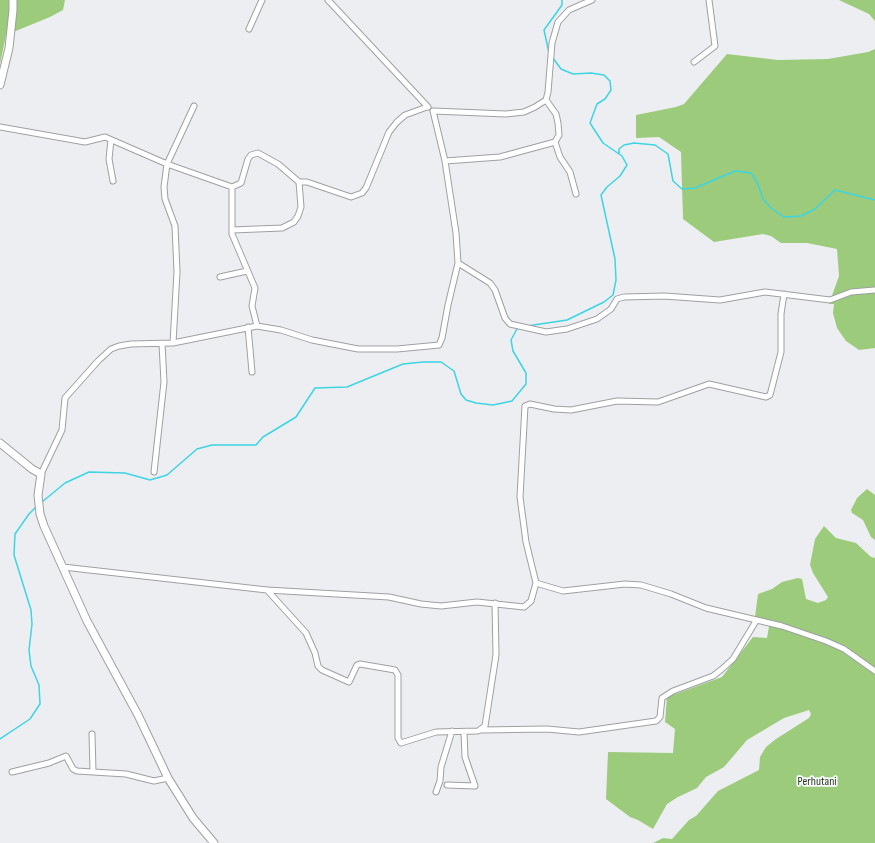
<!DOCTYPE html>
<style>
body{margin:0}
canvas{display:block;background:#edeef1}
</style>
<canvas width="875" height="843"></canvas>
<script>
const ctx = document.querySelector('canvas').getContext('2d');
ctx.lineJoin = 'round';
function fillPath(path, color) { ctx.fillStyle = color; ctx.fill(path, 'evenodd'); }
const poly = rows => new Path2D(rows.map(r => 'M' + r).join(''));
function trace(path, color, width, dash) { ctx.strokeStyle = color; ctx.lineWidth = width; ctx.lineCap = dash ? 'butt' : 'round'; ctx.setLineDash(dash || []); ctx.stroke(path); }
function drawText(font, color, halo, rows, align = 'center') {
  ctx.font = font + ' "Sofia Sans Condensed",sans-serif'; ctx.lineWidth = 3.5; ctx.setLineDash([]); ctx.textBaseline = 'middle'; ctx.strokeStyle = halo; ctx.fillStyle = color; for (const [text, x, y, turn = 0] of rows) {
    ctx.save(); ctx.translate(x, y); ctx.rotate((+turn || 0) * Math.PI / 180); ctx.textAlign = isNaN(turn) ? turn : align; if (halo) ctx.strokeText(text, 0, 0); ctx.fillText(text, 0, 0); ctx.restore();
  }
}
const green = poly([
 [0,0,65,0,63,10,50,17,6,35,0,64],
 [839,0,875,0,875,21,869,14],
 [875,49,875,348,859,350,846,341,837,328,833,313,834,304,829,304,839,276,837,249,807,243,781,243,771,236,763,234,714,242,683,219,681,152,659,137,636,138,636,115,676,107,684,104,727,54,778,60,828,59,868,52],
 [867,489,875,495,875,540,871,537,863,520,852,513,851,510,857,498],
 [824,526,836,538,856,543,871,557,875,558,875,843,653,843,663,838,672,839,689,820,696,816,718,791,759,770,760,757,766,747,776,739,809,718,811,714,809,710,784,718,747,740,724,767,706,777,697,788,678,797,667,804,653,829,638,820,630,817,606,799,608,752,673,753,675,729,665,722,667,697,722,677,753,637,767,638,770,621,755,617,758,594,772,589,782,582,798,578,802,579,806,599,818,603,826,600,828,597,813,573,810,565,815,539]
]);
const stream = poly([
 [549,53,544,30,562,5,562,0],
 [619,154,619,149,624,145,634,143,655,145,668,154,673,181,682,189,695,188,735,171,751,173,757,182,763,199,771,208,784,217,801,216,815,209,835,190,875,200],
 [527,326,567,320,604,302,613,295,616,280,615,259,601,195,607,187,620,176,627,165,622,156,603,143,590,123,597,104,605,99,611,90,610,81,604,75,591,73,573,74,561,69,553,58],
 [42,502,65,483,89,472,125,473,150,480,167,475,197,449,212,445,256,445,263,437,296,417,315,388,347,387,403,364,423,362,441,362,454,371,461,394,466,400,476,403,493,405,512,401,526,384,526,373,513,351,511,340,517,329,519,328],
 [0,739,30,719,40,704,39,685,31,666,29,650,32,624,31,610,14,555,15,534,29,514,36,507]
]);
const street = poly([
 [328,0,428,107],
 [249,29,262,0],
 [694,62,715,46,709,0],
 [0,127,85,142,105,137,167,164,232,187,241,183,248,159,251,155,258,153,278,164,299,182,307,182,351,197,362,193,366,188,389,132,397,122,405,115,427,107],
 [111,140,109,159,113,181],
 [555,142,560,157,570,172,576,194],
 [445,161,500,157,555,142,559,135,558,123,556,114,546,100],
 [232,187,232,234,255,288,252,306,257,326],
 [232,230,282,228,294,222,298,216,301,207,299,182],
 [458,263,490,283,495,290,505,318,510,324,546,332,567,329,597,319,611,309,617,299,624,297,664,296,720,300,765,292,830,300,851,292,875,290],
 [220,277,247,271],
 [248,327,252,372],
 [173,343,177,272,175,226,165,199,164,187,167,164,194,106],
 [154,472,164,382,162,344],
 [41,474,62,430,65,398,98,361,111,349,119,346,131,344,173,343,257,326,281,330,312,340,358,349,397,349,439,345,442,338,448,305,458,263,456,233,445,161,433,111,506,114,524,112,535,107,546,100,548,92,552,43,558,22,569,10,592,0],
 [63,567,267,590,389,597,421,604,441,606,477,602,524,607,531,601,536,583,563,591,625,584,641,585,671,594,706,608,782,626,826,641,844,649,875,671],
 [536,583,526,542,520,497,525,406,530,404,554,409,571,410,617,401,658,402,709,384,766,397,770,395,781,352,781,314,784,294],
 [267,590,306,633,315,653,318,666,322,670,349,682,357,665,360,664,395,670,398,675,398,738,401,743,436,732,478,731,485,726,496,655,495,603],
 [481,730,547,729,579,732,656,721,660,717,662,698,673,691,713,676,722,669,733,659,756,621],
 [92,734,93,771],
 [12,772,49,763,66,756,73,769,77,771,126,774,154,781,168,778],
 [447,785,475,786,465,757,464,732],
 [436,792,440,781,441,767,452,731]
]);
const secondary = poly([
 [0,85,9,48,13,10,13,0],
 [0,443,32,469,41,474,38,495,40,514,44,526,87,621,138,715,168,778,193,818,214,843]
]);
const parkNames = [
 ["Perhutani",817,782]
];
fillPath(green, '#9bcb7b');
trace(stream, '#3dd4e4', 1.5);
trace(street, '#9fa0a3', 7);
trace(secondary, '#9fa0a3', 9);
trace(street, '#fff', 5);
trace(secondary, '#fff', 7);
drawText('12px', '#1d300e', '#fafbff', parkNames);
</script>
